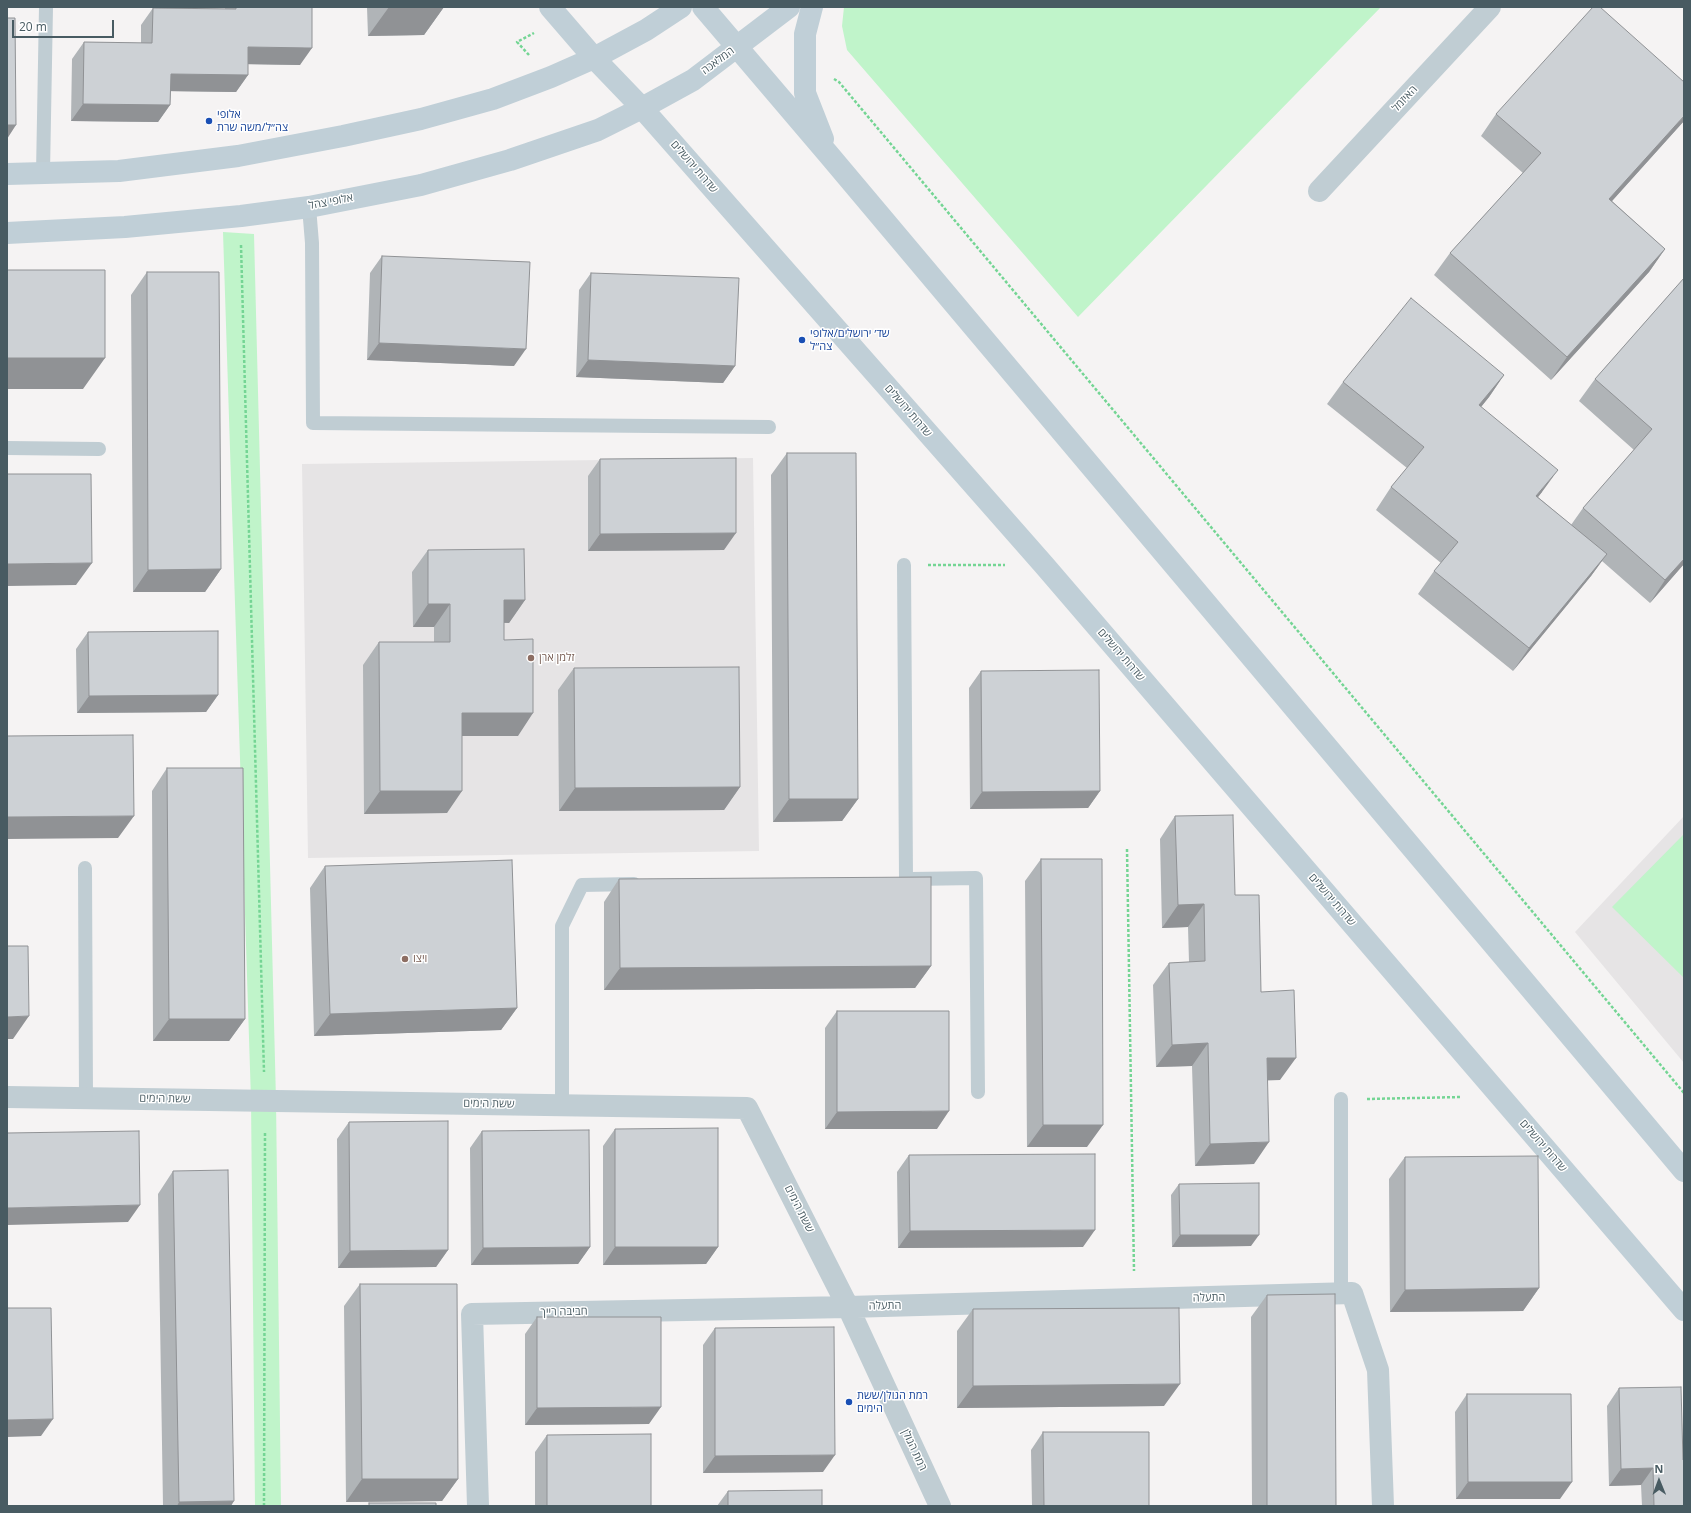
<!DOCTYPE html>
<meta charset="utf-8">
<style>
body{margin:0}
#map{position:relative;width:1691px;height:1513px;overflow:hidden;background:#f5f3f3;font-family:"Open Sans",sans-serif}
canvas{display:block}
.frame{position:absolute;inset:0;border:8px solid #485b62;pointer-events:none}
.north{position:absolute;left:1639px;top:1461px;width:40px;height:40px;-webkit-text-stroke:3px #fff;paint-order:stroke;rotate:359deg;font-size:11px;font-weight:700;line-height:16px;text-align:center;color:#485b62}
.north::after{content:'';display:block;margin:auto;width:14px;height:18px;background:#485b62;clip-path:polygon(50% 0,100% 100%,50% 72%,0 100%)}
.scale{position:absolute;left:12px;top:20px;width:102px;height:18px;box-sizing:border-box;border:2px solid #485b62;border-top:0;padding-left:5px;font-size:12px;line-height:14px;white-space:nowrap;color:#485b62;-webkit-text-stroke:3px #fff;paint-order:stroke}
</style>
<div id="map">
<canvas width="1691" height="1513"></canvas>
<div class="frame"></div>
<div class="north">N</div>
<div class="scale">20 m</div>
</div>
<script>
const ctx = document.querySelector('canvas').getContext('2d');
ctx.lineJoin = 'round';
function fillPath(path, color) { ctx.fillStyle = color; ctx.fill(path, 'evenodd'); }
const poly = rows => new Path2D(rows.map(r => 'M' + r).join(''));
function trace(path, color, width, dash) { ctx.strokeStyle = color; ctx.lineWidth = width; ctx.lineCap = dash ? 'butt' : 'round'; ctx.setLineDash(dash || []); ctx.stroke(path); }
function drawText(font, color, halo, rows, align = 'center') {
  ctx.font = font + ' "Open Sans","Noto Sans Hebrew",sans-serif'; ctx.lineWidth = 3; ctx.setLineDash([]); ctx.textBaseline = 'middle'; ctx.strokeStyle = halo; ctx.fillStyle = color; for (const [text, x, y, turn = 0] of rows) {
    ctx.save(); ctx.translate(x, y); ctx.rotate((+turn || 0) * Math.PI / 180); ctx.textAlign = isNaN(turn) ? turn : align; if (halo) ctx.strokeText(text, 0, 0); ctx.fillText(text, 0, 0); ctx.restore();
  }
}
const education = poly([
 [753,458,759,851,308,858,302,464],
 [1684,816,1684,1063,1575,932]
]);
const green = poly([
 [844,7,1381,7,1078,317,847,50,842,26],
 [223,232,254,234,276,1100,281,1506,255,1506,251,1100],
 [1684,834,1684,978,1612,907]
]);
const path = poly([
 [529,55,517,42,534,33],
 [834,79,839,82,1684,1093],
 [241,245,264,1072],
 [928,565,1005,565],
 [1127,849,1134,1271],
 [1367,1099,1462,1097],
 [264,1506,265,1131]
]);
const service = poly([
 [43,173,46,7],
 [309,207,312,243,313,423,769,427],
 [7,448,99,449],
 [904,565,906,879],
 [85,868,86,1098],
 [912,879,976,878,978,1092],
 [1341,1099,1341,1294],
 [562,1105,562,926,582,885,634,884]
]);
const minor = poly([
 [1319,191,1490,7],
 [7,1097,747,1108,848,1307,940,1506],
 [478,1506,472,1314,848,1307,1352,1293,1378,1370,1383,1506]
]);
const secondary = poly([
 [550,7,594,58,642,108,1044,565,1684,1310],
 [703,7,829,155,1684,1171],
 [812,7,805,34,805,93,823,139],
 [7,174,119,171,238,156,343,136,421,119,493,99,551,77,594,58,646,30,681,7],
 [7,233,125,227,241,216,309,207,421,185,510,160,598,130,642,108,693,80,789,7]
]);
const wall = poly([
 [225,7,312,7,300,65,248,64,248,75,236,92,171,91,170,105,158,122,71,121,72,59,84,42,141,43,141,25,153,8,225,9],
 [367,7,444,7,424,35,368,36],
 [1496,114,1684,121,1612,201,1665,249,1649,272,1551,380,1434,275,1450,253,1523,173,1481,136],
 [382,256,514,366,367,360,370,273],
 [147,272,221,569,205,592,133,592,131,295],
 [591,273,735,366,723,383,576,377,579,290],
 [1684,278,1684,564,1650,603,1602,561,1591,576,1513,671,1418,594,1434,571,1441,563,1376,510,1391,487,1407,468,1327,404,1343,382,1504,375,1489,397,1481,407,1542,492,1538,497,1571,525,1583,508,1634,450,1579,401,1595,379],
 [787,453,858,799,842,821,773,822,771,475],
 [600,459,724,550,588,551,588,476],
 [428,550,525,600,509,623,504,623,504,640,518,736,462,736,447,813,364,814,363,665,379,642,434,642,434,627,413,627,412,572],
 [88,632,218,695,206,712,77,713,76,649],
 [574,668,740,787,724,810,559,811,558,690],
 [981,671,1100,791,1088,808,970,809,969,688],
 [167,768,245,1019,229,1041,153,1041,152,791],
 [1175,816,1235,895,1261,992,1280,1080,1267,1080,1254,1164,1195,1166,1192,1066,1156,1067,1153,985,1169,963,1189,962,1188,927,1162,928,1160,839],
 [1041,859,1087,1147,1027,1147,1025,881],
 [325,866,517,1008,501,1030,314,1036,310,888],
 [619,879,931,966,915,988,604,990,604,902],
 [837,1011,937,1129,825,1129,825,1028],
 [349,1122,448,1250,436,1267,338,1268,337,1139],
 [615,1129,718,1247,706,1264,603,1265,603,1146],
 [482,1131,590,1247,578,1264,471,1265,470,1148],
 [909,1155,1083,1247,898,1248,897,1172],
 [1405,1157,1539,1288,1523,1311,1390,1312,1389,1179],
 [173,1171,231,1506,163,1506,158,1194],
 [1179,1184,1251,1246,1172,1247,1171,1195],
 [360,1284,458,1479,442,1501,346,1502,344,1306],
 [1267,1295,1336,1506,1252,1506,1251,1317],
 [973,1309,1164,1406,957,1408,957,1331],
 [537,1317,649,1424,525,1425,525,1334],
 [715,1328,823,1472,703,1473,703,1345],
 [1619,1388,1683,1460,1684,1506,1642,1506,1641,1485,1609,1486,1607,1406],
 [1467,1394,1560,1499,1456,1499,1455,1412],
 [1043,1432,1149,1506,1032,1506,1031,1450],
 [547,1435,651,1506,535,1506,535,1452],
 [728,1491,822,1506,717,1506]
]);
const shadedWall = poly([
 [389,7,444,7,424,35,368,36],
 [248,47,312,48,300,65,236,64],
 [171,74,248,75,236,92,159,91],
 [83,104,170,105,158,122,71,121],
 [1684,116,1684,121,1594,221,1609,199],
 [7,125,16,125,7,139],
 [1665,249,1649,272,1551,380,1567,357],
 [379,343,526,349,514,366,367,360],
 [7,358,105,358,83,389,7,389],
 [588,360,735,366,723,383,576,377],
 [1504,375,1489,397,1464,428,1479,405],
 [1558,470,1542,492,1521,518,1536,496],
 [736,533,724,550,588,551,600,534],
 [1607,554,1591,576,1513,671,1529,648],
 [1684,559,1684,564,1650,603,1665,580],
 [92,563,76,585,7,586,7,564],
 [221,569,205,592,133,592,148,570],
 [504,600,525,600,509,623,488,622],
 [428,604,450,604,434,627,413,627],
 [218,695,206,712,77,713,89,696],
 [462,713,533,713,518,736,446,736],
 [740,787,724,810,559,811,575,788],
 [380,791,462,791,447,813,364,814],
 [1100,791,1088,808,970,809,982,792],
 [789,799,858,799,842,821,773,822],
 [134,816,118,838,7,839,7,817],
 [1204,904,1188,927,1162,928,1178,905],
 [931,966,915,988,604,990,620,968],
 [517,1008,501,1030,314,1036,330,1014],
 [29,1016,13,1039,7,1039,7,1017],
 [169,1019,245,1019,229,1041,153,1041],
 [1208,1043,1192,1066,1156,1067,1172,1045],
 [1267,1058,1296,1058,1280,1080,1251,1081],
 [949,1111,937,1129,825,1129,837,1112],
 [1043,1125,1103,1125,1087,1147,1027,1147],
 [1269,1142,1254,1164,1195,1166,1210,1144],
 [140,1205,128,1222,7,1225,7,1208],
 [1095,1230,1083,1247,898,1248,910,1231],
 [1180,1235,1259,1235,1251,1246,1172,1247],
 [590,1247,578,1264,471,1265,483,1248],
 [615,1247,718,1247,706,1264,603,1265],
 [448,1250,436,1267,338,1268,350,1251],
 [1539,1288,1523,1311,1390,1312,1405,1290],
 [1180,1384,1164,1406,957,1408,973,1386],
 [661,1407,649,1424,525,1425,537,1408],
 [53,1419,41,1436,7,1437,7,1420],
 [835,1455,823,1472,703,1473,715,1456],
 [1653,1468,1641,1485,1609,1486,1621,1469],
 [362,1479,458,1479,442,1501,346,1502],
 [1468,1482,1572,1482,1560,1499,1456,1499],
 [234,1501,231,1506,177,1506,179,1502]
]);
const building = poly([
 [236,7,312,7,312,48,248,47,248,75,171,74,170,105,83,104,84,42,152,43,153,8,236,9,236,7],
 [1593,7,1600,7,1684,82,1684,116,1609,199,1665,249,1567,357,1450,253,1541,153,1496,114,1593,7],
 [7,18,15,18,16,125,7,125,7,18],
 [382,256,530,262,526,349,379,343,382,256],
 [7,270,105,270,105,358,7,358,7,270],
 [147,272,219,272,221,569,148,570,147,272],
 [591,273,739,278,735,366,588,360,591,273],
 [1684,278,1684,559,1665,580,1583,508,1652,429,1595,379,1684,278],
 [1411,298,1504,375,1479,405,1558,470,1536,496,1607,554,1529,648,1434,571,1458,542,1391,487,1424,447,1343,382,1411,298],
 [787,453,856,453,858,799,789,799,787,453],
 [736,458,736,533,600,534,600,459,736,458],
 [7,474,91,474,92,563,7,564,7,474],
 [524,549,525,600,504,600,504,640,533,639,533,713,462,713,462,791,380,791,379,642,450,642,450,604,428,604,428,550,524,549],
 [218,631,218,695,89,696,88,632,218,631],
 [739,667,740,787,575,788,574,668,739,667],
 [1099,670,1100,791,982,792,981,671,1099,670],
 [133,735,134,816,7,817,7,736,133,735],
 [167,768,243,768,245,1019,169,1019,167,768],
 [1233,815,1235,895,1259,895,1261,992,1294,990,1296,1058,1267,1058,1269,1142,1210,1144,1208,1043,1172,1045,1169,963,1205,961,1204,904,1178,905,1175,816,1233,815],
 [1041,859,1102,859,1103,1125,1043,1125,1041,859],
 [512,860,517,1008,330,1014,325,866,512,860],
 [931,877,931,966,620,968,619,879,931,877],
 [7,946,28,946,29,1016,7,1017,7,946],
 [837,1011,949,1011,949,1111,837,1112,837,1011],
 [448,1121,448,1250,350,1251,349,1122,448,1121],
 [718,1128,718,1247,615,1247,615,1129,718,1128],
 [589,1130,590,1247,483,1248,482,1131,589,1130],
 [139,1131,140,1205,7,1208,7,1133,139,1131],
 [1095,1154,1095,1230,910,1231,909,1155,1095,1154],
 [1538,1156,1539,1288,1405,1290,1405,1157,1538,1156],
 [228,1170,234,1501,179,1502,173,1171,228,1170],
 [1259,1183,1259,1235,1180,1235,1179,1184,1259,1183],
 [360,1284,457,1284,458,1479,362,1479,360,1284],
 [1335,1294,1336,1506,1267,1506,1267,1295,1335,1294],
 [7,1308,51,1308,53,1419,7,1420,7,1308],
 [1179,1308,1180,1384,973,1386,973,1309,1179,1308],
 [537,1317,661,1317,661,1407,537,1408,537,1317],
 [834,1327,835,1455,715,1456,715,1328,834,1327],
 [1681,1387,1683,1460,1684,1460,1684,1506,1654,1506,1653,1468,1621,1469,1619,1388,1681,1387],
 [1467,1394,1571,1394,1572,1482,1468,1482,1467,1394],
 [1043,1432,1149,1432,1149,1506,1044,1506,1043,1432],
 [651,1434,651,1506,547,1506,547,1435,651,1434],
 [822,1490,822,1506,728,1506,728,1491,822,1490],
 [369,1503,436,1503,436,1506,369,1506,369,1503]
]);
const markers = [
 [209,121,4,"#1a4fb4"],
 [802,340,4,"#1a4fb4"],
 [531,658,4,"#8d6e63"],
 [405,959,4,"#8d6e63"],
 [849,1402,4,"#1a4fb4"]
];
const streetNames = [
 ["המלאכה",718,61,-37],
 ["האיזמל",1405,99,-47],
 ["שדרות ירושלים",694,167,49],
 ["אלופי צהל",331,202,-11],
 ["שדרות ירושלים",908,411,49],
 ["שדרות ירושלים",1121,655,49],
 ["שדרות ירושלים",1332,900,49],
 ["ששת הימים",165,1099,1],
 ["ששת הימים",489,1104,1],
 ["שדרות ירושלים",1543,1146,49],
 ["ששת הימים",799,1209,63],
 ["התעלה",1209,1298,-1],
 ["התעלה",885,1306,-1],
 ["חביבה רייך",564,1312,-1],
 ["רמת הגולן",914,1450,65]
];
const transitNames = [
 ["אלופי",217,115],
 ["צה״ל/משה שרת",217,128],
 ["שד׳ ירושלים/אלופי",810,334],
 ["צה״ל",810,347],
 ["רמת הגולן/ששת",857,1396],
 ["הימים",857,1409]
];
const educationNames = [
 ["זלמן ארן",539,658],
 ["ויצו",413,959]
];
fillPath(education, '#e6e4e5');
fillPath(green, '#c0f4ca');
trace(path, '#74d594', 2.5, [3, 2]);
trace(service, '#c0cdd3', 14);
trace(minor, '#c0cdd3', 22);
trace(secondary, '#c0cfd7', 22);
fillPath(wall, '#b0b4b7');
fillPath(shadedWall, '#909295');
fillPath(building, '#cdd1d5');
trace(building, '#909295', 1);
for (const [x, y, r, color] of markers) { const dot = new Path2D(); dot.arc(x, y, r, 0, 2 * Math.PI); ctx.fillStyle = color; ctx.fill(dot); trace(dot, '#fff', 1.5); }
drawText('11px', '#485b62', '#fff', streetNames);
drawText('11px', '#164399', '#fff', transitNames, 'left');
drawText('11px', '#785e54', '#fff', educationNames, 'left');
</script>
